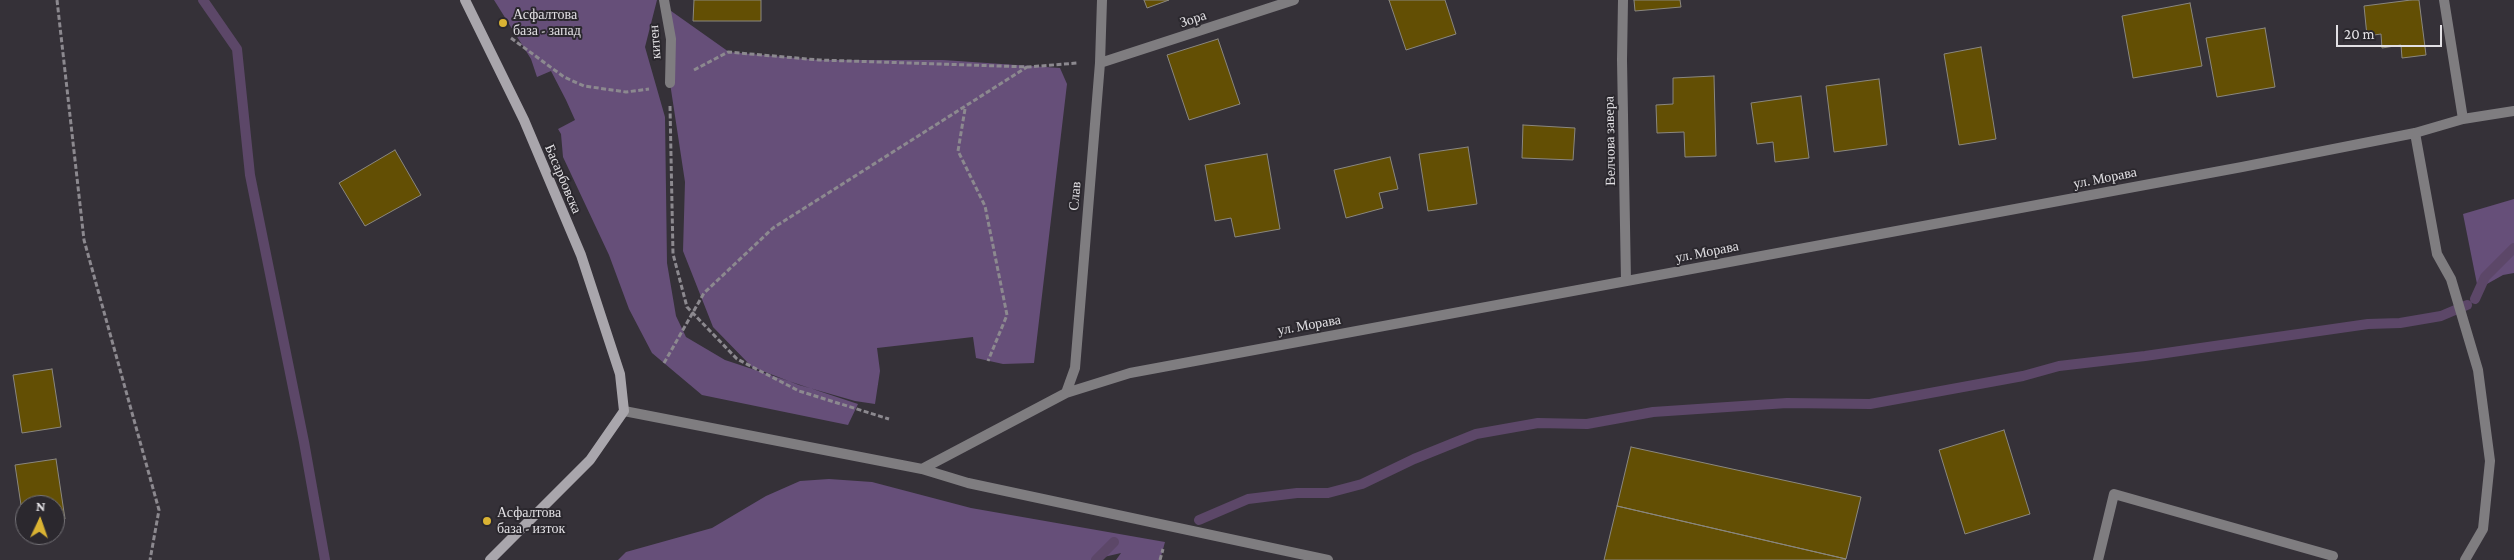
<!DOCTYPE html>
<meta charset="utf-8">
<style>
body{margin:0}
#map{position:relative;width:2514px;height:560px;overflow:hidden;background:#353138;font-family:"Crimson Pro",serif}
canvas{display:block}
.north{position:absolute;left:15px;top:495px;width:50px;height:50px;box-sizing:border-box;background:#2b282e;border:1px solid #747277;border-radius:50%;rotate:3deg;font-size:14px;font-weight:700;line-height:20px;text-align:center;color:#e2e0e4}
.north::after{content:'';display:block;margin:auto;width:18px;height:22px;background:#dab333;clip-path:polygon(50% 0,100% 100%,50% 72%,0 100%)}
.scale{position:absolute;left:2336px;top:25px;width:106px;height:22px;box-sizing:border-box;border:2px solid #e2e0e4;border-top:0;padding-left:6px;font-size:15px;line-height:18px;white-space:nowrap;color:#e2e0e4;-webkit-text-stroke:4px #2b282e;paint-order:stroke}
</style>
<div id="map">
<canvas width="2514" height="560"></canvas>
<div class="north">N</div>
<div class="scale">20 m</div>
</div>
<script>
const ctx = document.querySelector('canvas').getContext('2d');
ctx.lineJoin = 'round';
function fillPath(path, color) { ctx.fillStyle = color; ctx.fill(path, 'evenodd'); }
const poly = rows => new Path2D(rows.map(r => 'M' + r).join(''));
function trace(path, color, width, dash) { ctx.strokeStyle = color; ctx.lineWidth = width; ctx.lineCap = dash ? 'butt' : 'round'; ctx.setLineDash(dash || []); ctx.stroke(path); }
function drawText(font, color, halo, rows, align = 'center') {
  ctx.font = font + ' "Crimson Pro",serif'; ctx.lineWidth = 4; ctx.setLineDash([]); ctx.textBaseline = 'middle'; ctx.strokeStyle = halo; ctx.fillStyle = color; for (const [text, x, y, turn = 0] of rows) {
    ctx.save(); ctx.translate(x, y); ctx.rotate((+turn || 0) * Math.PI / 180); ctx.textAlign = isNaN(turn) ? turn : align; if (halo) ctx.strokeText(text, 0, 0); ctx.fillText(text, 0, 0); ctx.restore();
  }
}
const green = poly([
 [494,0,657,0,645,47,665,117,667,263,676,316,686,337,725,360,858,404,848,425,702,395,652,353,629,309,609,255,563,157,561,134,558,129,575,120,566,100,551,71,537,77,531,59],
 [664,6,729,52,819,60,943,60,1060,68,1067,84,1034,363,1003,364,976,358,973,337,877,348,880,371,875,404,855,401,799,385,752,367,713,327,683,251,685,182,670,83],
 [2514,199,2514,273,2503,275,2478,289,2463,214],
 [829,479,872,482,971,508,1165,542,1160,560,1116,560,1121,553,1091,560,618,560,626,552,712,528,766,496,800,481]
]);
const stream = poly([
 [203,0,237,49,250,175,304,442,325,560],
 [2475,299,2485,277,2514,248],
 [1199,520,1248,499,1297,493,1328,493,1362,484,1414,459,1476,434,1538,423,1587,424,1653,412,1787,403,1870,404,2023,376,2059,366,2145,356,2368,324,2400,323,2441,316,2467,305],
 [1096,560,1114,542]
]);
const building = poly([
 [694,0,761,0,761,21,693,21,694,0],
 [1144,0,1169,0,1147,8,1144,0],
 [1389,0,1445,0,1456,34,1406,50,1389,0],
 [1634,0,1680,0,1681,7,1635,11,1634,0],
 [2411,0,2419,0,2426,55,2402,58,2401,45,2382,48,2381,34,2367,36,2364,6,2411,0],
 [2190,3,2202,66,2133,78,2122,16,2190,3],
 [2265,28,2275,87,2217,97,2206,38,2265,28],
 [1218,39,1240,104,1189,120,1167,55,1218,39],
 [1981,47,1996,139,1959,145,1944,54,1981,47],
 [1714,76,1716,156,1685,157,1684,132,1657,133,1656,105,1673,104,1673,78,1714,76],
 [1879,79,1887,145,1834,152,1826,86,1879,79],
 [1801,96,1809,158,1775,162,1773,142,1757,144,1751,103,1801,96],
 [1523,125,1575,128,1573,160,1522,158,1523,125],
 [1468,147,1477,204,1428,211,1419,154,1468,147],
 [395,150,421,195,365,226,339,183,395,150],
 [1267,154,1280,229,1235,237,1231,218,1215,221,1205,165,1267,154],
 [1390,157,1398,189,1379,193,1383,208,1346,218,1334,170,1390,157],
 [52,369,61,427,22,433,13,375,52,369],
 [2004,430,2030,514,1965,534,1939,450,2004,430],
 [1631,447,1861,497,1846,559,1617,506,1631,447],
 [56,459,65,519,55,520,55,505,25,505,24,525,15,465,56,459],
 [1617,506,1846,559,1845,560,1604,560,1617,506]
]);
const path = poly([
 [57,0,84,240,159,510,150,560],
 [511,38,564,77,584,86,626,92,649,89],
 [694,70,728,52,819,60,1028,67,1077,63],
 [670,106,673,254,687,307,737,359,799,391,889,419],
 [965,109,958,151,985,206,1007,315,988,361],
 [664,363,704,293,773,228,1027,67],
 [1160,560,1163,549]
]);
const lane = poly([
 [2098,560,2114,494,2333,556]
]);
const street = poly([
 [664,0,671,39,670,83],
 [1623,0,1622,60,1626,281],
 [2444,0,2463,119],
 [1100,63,1294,0],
 [2415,133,2437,254,2451,279,2478,370,2490,461,2483,529,2465,560],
 [1066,393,1075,368,1100,63,1102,0],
 [624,411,922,469,968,483,1328,560],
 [922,469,1066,393,1130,373,2242,167,2415,133,2463,119,2514,111]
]);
const secondary = poly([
 [465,0,524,120,581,255,620,374,624,411,590,460,490,560]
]);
const markers = [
 [503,23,5,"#dab333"],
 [487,521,5,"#dab333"]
];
const poiNames = [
 ["Асфалтова",513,15],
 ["база - запад",513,31],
 ["Асфалтова",497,513],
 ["база - изток",497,529]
];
const streetNames = [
 ["Зора",1193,19,-18],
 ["китен",655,42,-94],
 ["Велчова завера",1610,141,-91],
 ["ул. Морава",2105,178,-11],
 ["Басарбовска",563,179,67],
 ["Слав",1075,196,-85],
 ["ул. Морава",1707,252,-11],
 ["ул. Морава",1309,325,-10]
];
fillPath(green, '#664f79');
trace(stream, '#5c4768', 10);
fillPath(building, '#634f04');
trace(building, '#8a877f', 1);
trace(path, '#8c898f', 3, [5, 2.5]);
trace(lane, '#7f7d80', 10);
trace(street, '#7f7d80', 10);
trace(secondary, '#a9a6ac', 10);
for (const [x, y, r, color] of markers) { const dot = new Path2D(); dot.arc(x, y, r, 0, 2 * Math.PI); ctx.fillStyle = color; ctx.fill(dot); trace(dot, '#2b282e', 2); }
drawText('14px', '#e2e0e4', '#2b282e', poiNames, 'left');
drawText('14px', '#e2e0e4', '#2b282e', streetNames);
</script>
